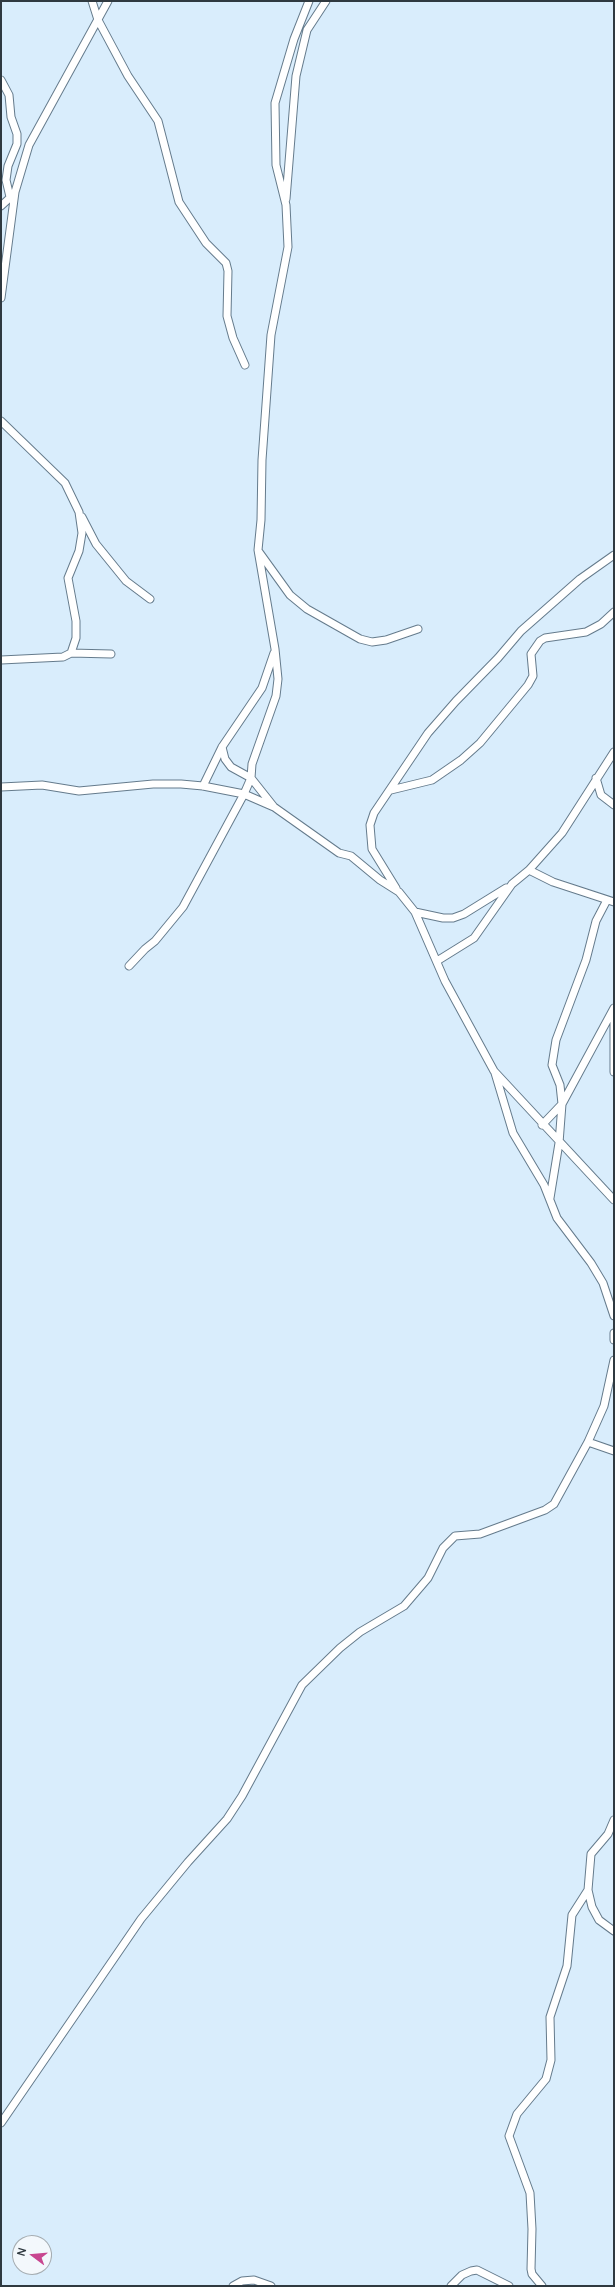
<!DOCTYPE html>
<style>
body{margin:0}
#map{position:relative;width:615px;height:2287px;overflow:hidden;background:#d9edfc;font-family:Manrope,sans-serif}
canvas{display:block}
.frame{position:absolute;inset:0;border:2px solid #2f3940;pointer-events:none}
.north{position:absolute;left:12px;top:2235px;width:40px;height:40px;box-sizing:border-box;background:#f3f8fc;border:1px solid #a5acb1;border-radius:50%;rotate:286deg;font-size:11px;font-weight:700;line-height:16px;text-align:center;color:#2f3940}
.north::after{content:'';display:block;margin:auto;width:14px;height:18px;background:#c84790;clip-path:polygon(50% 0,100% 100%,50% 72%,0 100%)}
</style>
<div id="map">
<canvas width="615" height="2287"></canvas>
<div class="frame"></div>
<div class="north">N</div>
</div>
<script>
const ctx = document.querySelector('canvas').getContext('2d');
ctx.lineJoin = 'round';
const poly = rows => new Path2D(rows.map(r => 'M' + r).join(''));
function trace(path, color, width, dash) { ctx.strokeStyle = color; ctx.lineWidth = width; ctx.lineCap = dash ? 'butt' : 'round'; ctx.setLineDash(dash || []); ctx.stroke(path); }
const street = poly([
 [92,1,98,20,128,76,158,121,179,202,206,243,226,263,228,271,227,316,233,338,245,365],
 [309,1,294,39,275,103,276,165,286,205,288,247,271,335,262,460,261,520,258,550,275,649,278,679,276,696,252,764,251,778,274,807,339,853,351,856,380,880,399,892,415,912,445,981,494,1071,614,1200],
 [1,80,9,95,11,117,17,134,17,144,8,166,6,180,10,197],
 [286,199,296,76,307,30,326,1],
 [1,206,14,194],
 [1,298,15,192,29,145,108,1],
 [1,421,65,483,79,512,82,533,79,551,68,578,76,621,76,638,71,653],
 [82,517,96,544,126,581,150,599],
 [259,552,290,595,307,609,360,639,372,642,386,640,418,629],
 [1,660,63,657,71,653,111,654],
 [596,778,601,795,614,805],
 [203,786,222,747,262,688,274,653],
 [1,787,42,785,79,791,153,784,181,784,203,786,244,794,274,807],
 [391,790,432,780,461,760,480,743,528,685,533,676,531,654,540,641,545,638,586,632,601,624,614,612],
 [529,870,553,882,614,902],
 [396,888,372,849,370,825,374,813,428,733,456,701,498,658,521,631,580,579,614,555],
 [415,912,443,918,453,918,464,914,506,888],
 [437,961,474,938,512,884,529,870,562,833,614,752],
 [129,966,145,949,155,941,183,907,244,794,251,778,231,767,225,759,222,747],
 [614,1020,614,1072],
 [495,1073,513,1133,544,1185,557,1218,591,1263,603,1283,614,1316],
 [542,1125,562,1104,614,1008],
 [550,1198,559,1143,562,1104,560,1085,552,1065,556,1040,586,960,596,921,607,900],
 [614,1333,614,1340],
 [588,1442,614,1451],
 [588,1890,592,1907,599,1920,614,1931],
 [1,2123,141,1919,188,1862,227,1819,242,1796,302,1685,340,1648,360,1632,404,1606,428,1578,443,1548,455,1536,480,1534,545,1510,554,1504,588,1442,604,1406,614,1360],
 [233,2286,242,2281,254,2280,271,2286],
 [451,2286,462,2275,471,2271,477,2270,509,2286],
 [542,2286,532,2274,531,2269,532,2229,530,2193,509,2136,517,2114,546,2079,551,2060,550,2017,567,1966,572,1915,588,1890,591,1854,608,1834,614,1820]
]);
trace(street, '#657b8c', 9);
trace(street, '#fff', 7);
</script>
